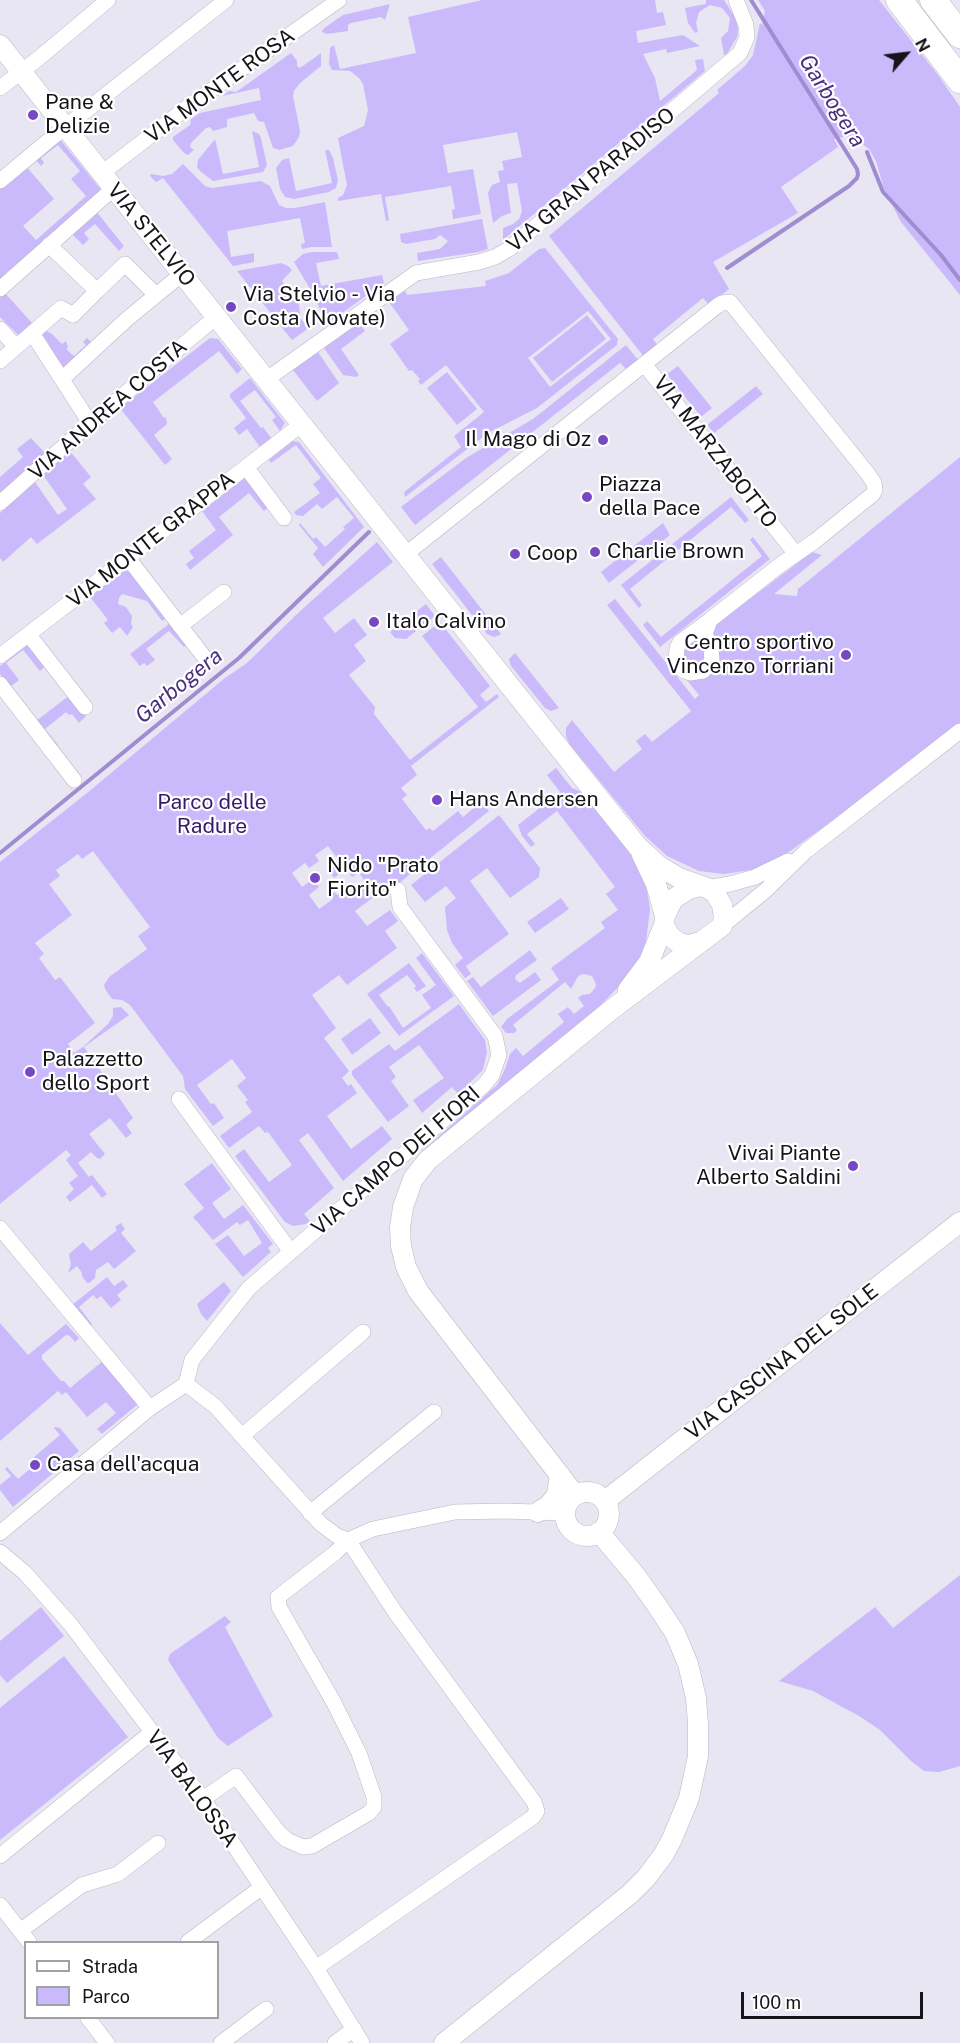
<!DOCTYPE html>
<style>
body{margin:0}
#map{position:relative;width:960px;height:2043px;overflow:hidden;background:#e8e6f2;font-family:"Public Sans",sans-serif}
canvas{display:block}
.legend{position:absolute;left:24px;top:1941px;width:195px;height:78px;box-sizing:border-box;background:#fff;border:2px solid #a1a1a3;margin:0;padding:8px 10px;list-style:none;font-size:18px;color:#151418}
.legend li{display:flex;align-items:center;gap:12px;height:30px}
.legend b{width:30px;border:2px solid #a1a1a3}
.north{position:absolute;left:876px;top:24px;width:60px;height:60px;-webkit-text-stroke:4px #fff;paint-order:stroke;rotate:62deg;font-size:16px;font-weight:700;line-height:24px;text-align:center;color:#151418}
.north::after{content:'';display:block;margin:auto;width:21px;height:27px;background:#151418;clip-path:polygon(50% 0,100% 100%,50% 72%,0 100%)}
.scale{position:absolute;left:741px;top:1992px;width:182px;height:27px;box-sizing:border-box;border:3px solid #151418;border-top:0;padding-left:8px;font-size:18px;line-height:21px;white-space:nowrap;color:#151418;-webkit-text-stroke:4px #fff;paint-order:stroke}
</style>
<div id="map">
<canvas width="960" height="2043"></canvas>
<ul class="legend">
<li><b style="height:8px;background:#fff"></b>Strada</li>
<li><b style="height:16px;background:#cbbafb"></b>Parco</li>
</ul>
<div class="north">N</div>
<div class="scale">100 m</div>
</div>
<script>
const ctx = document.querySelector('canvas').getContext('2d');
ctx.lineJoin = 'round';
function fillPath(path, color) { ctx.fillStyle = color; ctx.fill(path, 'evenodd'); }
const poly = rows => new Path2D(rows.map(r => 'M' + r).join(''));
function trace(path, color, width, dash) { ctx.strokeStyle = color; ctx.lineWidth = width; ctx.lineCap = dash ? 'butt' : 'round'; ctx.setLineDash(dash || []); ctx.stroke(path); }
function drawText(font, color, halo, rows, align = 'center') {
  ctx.font = font + ' "Public Sans",sans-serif'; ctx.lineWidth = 4.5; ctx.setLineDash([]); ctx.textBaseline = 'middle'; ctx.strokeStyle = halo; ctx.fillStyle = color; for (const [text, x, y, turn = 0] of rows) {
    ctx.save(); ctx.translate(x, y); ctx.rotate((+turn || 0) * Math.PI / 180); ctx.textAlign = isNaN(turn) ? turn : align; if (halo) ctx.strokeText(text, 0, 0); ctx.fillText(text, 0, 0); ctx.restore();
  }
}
const green = poly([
 [482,0,655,0,657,13,663,12,666,25,636,31,638,43,683,35,700,46,667,53,666,49,643,54,655,78,660,101,697,70,695,60,703,59,705,71,503,240,503,228,513,224,519,219,522,211,517,183,507,184,511,213,502,216,493,223,488,193,492,185,500,182,498,171,504,170,502,161,522,157,517,132,443,145,448,173,473,169,481,214,453,219,452,210,455,209,451,186,385,197,389,220,386,221,381,194,338,201,338,198,343,195,347,185,338,138,364,126,368,110,363,84,359,78,350,71,332,70,329,64,330,48,334,45,340,69,416,53,408,17],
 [706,0,724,0,735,17,738,28,737,37,727,54,724,55,721,38,728,31,730,18,722,8,710,5,699,12,696,23,698,32,695,33,688,23,685,8,706,4],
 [758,0,879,0,938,75,960,107,960,295,901,222,884,189,876,161,869,149,851,136,844,137,834,139,838,147,781,187,798,213,713,262,729,289,709,305,703,298,653,339,658,346,644,357,549,236,719,93,717,90,745,66,753,55,760,23,762,25,765,11],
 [390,4,385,20,381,17,351,23,348,25,348,31,327,34,322,32,323,29,343,15],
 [291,53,297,61,297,66,300,68,321,53,321,66,300,83,294,91,293,96,300,131,299,137,293,146,279,150,273,148,264,122,258,121,254,113,227,119,227,127,213,131,210,127,206,128,191,143,190,147,194,150,188,155,184,153,173,140,173,137,190,125,191,119,200,113,261,100,259,88,222,96,229,91,236,92],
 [252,131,259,134,261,138,267,165,263,172,213,181,200,171,197,167,198,160,215,139,223,174,259,167],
 [59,138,102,191,0,281,0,188,26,166,54,199,23,226,36,240,86,196,71,179,80,171,58,145,41,158,44,163,41,166,35,159],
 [325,150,329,150,333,158,338,180,336,188,329,192,294,199,285,197,280,189,276,168,282,160,289,158,296,191,332,183],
 [183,164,205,186,212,188,261,181,270,186,279,205,286,208,295,208,325,202,332,247,312,247,302,249,301,244,305,243,300,218,227,231,231,257,254,253,254,262,233,266,163,178,156,182,150,176,151,174,163,176,172,174],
 [96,211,124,246,119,251,95,224,84,233,89,239,83,245,71,233],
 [482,219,488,249,479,252,418,261,417,253,440,249,448,241,440,235,435,239,406,244,401,242,400,234],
 [545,248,618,339,617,345,537,408,488,433,405,497,404,492,461,447,454,436,484,412,446,365,421,385,418,381,420,379,412,370,409,371,390,344,409,330,389,302,405,291,407,295,486,286,485,281,509,273,539,249],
 [588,311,611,339,550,387,528,358],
 [313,252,337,252,339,259,316,263,321,286,382,275,384,283,331,321,330,319,325,322,315,297,294,262,303,254],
 [281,263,288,266,292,270,282,281,299,301,300,318,309,328,292,340,237,271],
 [5,293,33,324,19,336,0,317,0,297],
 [587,315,606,339,552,382,533,358],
 [359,323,365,331,341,349,359,375,356,377,343,375,324,348],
 [43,330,51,333,62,344,66,341,68,347,66,349,74,356,86,345,83,342,87,338,94,345,64,370,41,335],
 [210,338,218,339,242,369,237,374,219,351,153,402,164,418,166,417,167,424,154,435,172,459,165,465,120,408],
 [626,345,639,361,627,370,620,363,415,525,401,507,466,458,533,419],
 [318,352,339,383,317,401,293,370],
 [678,366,712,408,701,417,667,374],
 [447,372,477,409,457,425,427,388],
 [250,378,285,423,280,431,272,420,276,417,255,390,240,401,261,428,263,427,271,438,260,447,247,429,239,435,234,428,246,418,230,397,230,394],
 [756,386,763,394,714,433,707,425],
 [31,438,45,453,0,493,0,477,23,457,17,449],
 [292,441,299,442,364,527,323,567,313,554,318,548,299,525,300,523,313,539,316,537,325,547,345,529,343,527,354,518,337,497,322,509,317,504,303,516,296,515,294,512,320,493,313,484,321,478,296,445,271,463,269,460],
 [70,451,91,477,83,484,96,499,37,544,31,537,3,562,0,558,0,513,35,482,58,515,67,509,43,475],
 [960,457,960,724,875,790,793,849,776,861,758,869,724,874,699,871,667,856,645,836,570,745,566,737,566,728,572,720,614,772,642,749,636,741,645,734,652,742,691,711,607,605,615,599,695,699,699,695,682,674,698,677,711,641,714,626,812,552,822,555,774,594,797,596,798,589],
 [246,477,269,507,264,511,249,493,219,517,233,535,190,570,186,564,194,558,189,551,216,530,202,511],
 [731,497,749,520,745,523,731,507,630,589,642,605,639,608,621,585],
 [663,523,670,535,609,583,601,572],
 [753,537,770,559,660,647,643,625,647,621,661,637,762,556,750,540],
 [377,542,393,562,323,618,335,633,354,618,367,635,354,645,366,661,349,675,375,707,374,714,410,760,478,707,422,636,440,622,490,686,480,695,486,702,497,694,499,697,411,766,417,775,401,788,407,795,402,799,426,830,430,828,433,831,458,811,463,817,474,808,469,801,477,796,489,811,398,884,395,881,355,911,367,926,390,910,398,921,385,931,397,948,347,985,339,975,312,995,336,1028,324,1038,349,1071,342,1078,348,1086,351,1084,357,1093,327,1116,351,1149,382,1126,392,1139,343,1181,308,1133,299,1140,334,1188,304,1214,310,1221,306,1224,293,1226,285,1222,235,1156,244,1149,269,1182,292,1165,268,1132,265,1133,259,1126,229,1148,220,1136,252,1112,245,1102,248,1100,237,1086,246,1078,232,1059,197,1085,211,1104,214,1103,224,1118,213,1126,185,1089,183,1076,130,1005,122,1000,112,999,105,989,104,985,109,977,147,949,138,936,150,927,93,851,82,859,78,854,56,870,60,876,49,884,72,915,35,943,44,954,39,958,55,980,60,977,95,1023,68,1044,74,1053,83,1047,108,1024,113,1016,113,1008,121,1007,129,1015,84,1047,133,1118,126,1125,132,1133,126,1138,110,1118,89,1134,105,1154,100,1159,97,1158,91,1152,78,1163,89,1177,92,1175,107,1194,102,1198,92,1185,70,1202,66,1197,74,1189,69,1183,78,1176,66,1160,71,1155,66,1150,0,1204,0,862,87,793,225,678,247,663,297,614],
 [328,846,338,859,327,868,334,878,346,869,352,877,359,873,367,884,353,894,351,891,344,897,341,893,337,895,333,891,329,894,333,899,319,909,309,895,319,887,313,879,302,887,292,873,305,863,309,868,319,861,315,855],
 [441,557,501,634,500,635,494,637,487,634,432,564],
 [124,571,129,571,167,618,162,621,147,601,122,594,119,598,118,604,126,607,132,616,131,624,133,627,127,636,120,627,112,633,104,623,108,620,90,597],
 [426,604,435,616,406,639,395,638,390,632],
 [170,623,187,644,184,647,169,631,146,649,155,660,147,666,144,663,140,666,130,654],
 [692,640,702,642,705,645,705,664,686,667,680,649],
 [30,643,47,665,40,671,23,650,6,663,19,680,10,687,0,674,0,666],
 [515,653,559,708,551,711,545,708,511,666,509,659],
 [70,695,86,716,79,723,72,714,69,715,66,712,45,729,58,745,56,747,36,721],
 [556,768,572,788,582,792,626,847,639,869,647,890,650,909,646,941,639,959,629,976,598,1008,422,1153,422,1151,497,1085,505,1069,510,1054,516,1048,523,1056,564,1022,558,1014,568,1007,574,1014,584,1006,578,998,582,995,590,994,595,988,596,984,592,976,584,974,580,975,577,978,571,989,565,982,513,1025,517,1030,514,1033,506,1033,501,1027,507,1019,559,980,551,968,605,928,601,922,618,910,606,894,615,887,557,811,527,834,535,844,531,847,522,836,518,825,560,792,547,775],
 [499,815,540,868,539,877,510,898,487,868,470,881,509,934,466,966,471,974,465,978,455,965,463,958,452,943,447,930,445,907,456,898,446,886,425,902,411,885],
 [561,898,569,909,535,933,527,922],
 [530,950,537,960,516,975,515,979,520,983,535,972,541,980,493,1016,467,981,473,977,481,987],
 [422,953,454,996,399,1036,367,994,409,963,426,986,417,992,414,988,416,986,407,975,379,995,388,1007,389,1006,403,1028,431,1008,422,995,436,985,416,958],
 [459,1004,485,1040,487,1052,483,1070,458,1094,452,1087,422,1113,413,1100,444,1078,419,1045,389,1067,396,1077,391,1081,409,1106,388,1122,352,1075,352,1071,389,1044,395,1051],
 [370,1018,381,1033,352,1055,341,1039],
 [212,1163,231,1189,212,1203,224,1219,243,1205,273,1244,268,1248,271,1252,243,1277,215,1244,228,1235,244,1256,262,1243,248,1220,240,1225,237,1222,213,1240,193,1217,204,1208,184,1184],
 [121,1223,125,1229,121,1233,136,1251,114,1269,108,1262,96,1270,95,1278,89,1283,87,1283,82,1276,82,1273,77,1266,68,1273,71,1264,69,1254,83,1242,91,1251,117,1230,115,1227],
 [107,1277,114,1286,123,1280,128,1286,117,1295,121,1300,111,1308,101,1296,97,1299,93,1295,79,1307,92,1324,89,1326,72,1305],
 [224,1282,231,1291,207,1321,201,1314,197,1304],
 [0,1323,28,1355,66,1324,79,1338,75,1342,70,1336,66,1335,42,1355,42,1359,61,1381,64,1381,70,1388,103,1361,138,1404,102,1434,97,1429,116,1413,106,1402,87,1417,66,1392,62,1395,58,1391,0,1441],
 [55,1427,60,1428,79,1451,13,1507,0,1490,0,1485,11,1476,5,1469,7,1467,18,1479,31,1468,35,1471,41,1465,34,1457,60,1435,54,1428],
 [960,1575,960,1766,939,1772,924,1771,911,1761,880,1730,859,1716,813,1691,779,1681,875,1607,893,1628],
 [41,1607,64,1636,7,1683,0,1675,0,1641],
 [225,1616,231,1622,225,1627,273,1716,228,1746,218,1738,168,1660,170,1654],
 [64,1656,128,1737,0,1840,0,1708]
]);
const stream = poly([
 [867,152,883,192,941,255,960,280],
 [727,268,849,186,857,178,858,174,857,169,751,0],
 [0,853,239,658,369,532]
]);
const street = poly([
 [0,88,39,58,108,0],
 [102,173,189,106,339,0],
 [0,181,54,136,226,0],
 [0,289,114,188],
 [97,291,125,264,156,295],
 [0,329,16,347],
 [32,333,90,423],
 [0,361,61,308,73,315,97,291,49,245],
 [644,364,796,554],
 [62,379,127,319,182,274],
 [267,379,416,273,479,262,495,257,509,249,740,53,747,37,746,25,736,0],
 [246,467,284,518],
 [0,503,90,423,216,317],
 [406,554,717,306,722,303,730,302,868,474,874,483,875,490,873,494,815,541,780,565,710,620],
 [128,558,205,658],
 [710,620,705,634,711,648,712,661,703,671,690,673,684,671,676,660,677,648,680,642,710,620],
 [180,626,224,592],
 [29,635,85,707],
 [0,656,302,424],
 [0,684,74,780],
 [707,888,730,884,755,877,788,861],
 [722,926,766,890,806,851,960,731],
 [179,1099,291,1252],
 [0,1228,150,1408],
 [186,1384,192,1360,249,1288,462,1104,484,1085,492,1075,499,1055,495,1036,400,907,398,890],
 [186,1384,215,1406,321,1524,337,1536,348,1540],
 [242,1436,363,1332],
 [310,1513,434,1412],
 [0,1533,150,1408,186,1384],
 [0,1552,25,1573,71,1625,203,1799,316,1968,362,2043],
 [203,1799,236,1776,279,1833,287,1840,303,1847,312,1846,369,1813,374,1807,374,1797,359,1753,333,1701,279,1607,278,1597,335,1553,348,1540,373,1529,455,1512,505,1511,565,1513],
 [0,1856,152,1732],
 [0,1905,29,1942],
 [20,1931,82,1885,118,1874,158,1843],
 [188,1942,262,1887],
 [316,1968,533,1817,537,1811,534,1802,395,1612,348,1540],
 [88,2018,107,2043],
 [221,2043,266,2009],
 [335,2043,354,2029]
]);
const secondary = poly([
 [0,45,638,847,659,866,679,878,707,888,715,893,722,905,724,918,722,926,611,1010,428,1160,413,1179,403,1207,400,1228,401,1246,406,1267,418,1291,575,1495],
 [642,855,656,884,665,916],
 [700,886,689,889,673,899,665,916,664,925,670,936,679,943,688,945,701,942],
 [628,990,649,962,664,925],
 '565 1514a22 22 0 1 1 44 0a22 22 0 1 1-44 0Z',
 [605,1501,960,1222],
 [538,1512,548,1506,557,1495,560,1475],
 [444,2043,630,1894,646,1878,664,1854,672,1839,689,1798,698,1756,698,1724,696,1698,688,1664,675,1633,658,1607,636,1576,599,1532]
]);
const highway = poly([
 [899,0,960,80],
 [933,0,960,35]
]);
const markers = [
 [33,115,6,"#7649c2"],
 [231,307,6,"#7649c2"],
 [603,440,6,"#7649c2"],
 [587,497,6,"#7649c2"],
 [595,552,6,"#7649c2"],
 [515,554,6,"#7649c2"],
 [374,622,6,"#7649c2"],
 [846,655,6,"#7649c2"],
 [437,800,6,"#7649c2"],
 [315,878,6,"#7649c2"],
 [30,1072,6,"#7649c2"],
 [853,1166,6,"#7649c2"],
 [35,1465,6,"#7649c2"]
];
const streetNames = [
 ["VIA MONTE ROSA",220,86,-36],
 ["VIA GRAN PARADISO",591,180,-40],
 ["VIA STELVIO",151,235,51],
 ["VIA ANDREA COSTA",108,410,-41],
 ["VIA MARZABOTTO",715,452,52],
 ["VIA MONTE GRAPPA",151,540,-38],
 ["VIA CAMPO DEI FIORI",396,1161,-41],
 ["VIA CASCINA DEL SOLE",782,1362,-38],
 ["VIA BALOSSA",192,1789,54]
];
const poiNames = [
 ["Pane &",45,103],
 ["Delizie",45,127],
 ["Via Stelvio - Via",243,295],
 ["Costa (Novate)",243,319],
 ["Il Mago di Oz",591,440,"right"],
 ["Piazza",599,485],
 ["della Pace",599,509],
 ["Charlie Brown",607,552],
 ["Coop",527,554],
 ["Italo Calvino",386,622],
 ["Centro sportivo",834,643,"right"],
 ["Vincenzo Torriani",834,667,"right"],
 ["Hans Andersen",449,800],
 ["Nido \"Prato",327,866],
 ["Fiorito\"",327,890],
 ["Palazzetto",42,1060],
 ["dello Sport",42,1084],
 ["Vivai Piante",841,1154,"right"],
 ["Alberto Saldini",841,1178,"right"],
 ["Casa dell'acqua",47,1465]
];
const parkNames = [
 ["Parco delle",212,803],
 ["Radure",212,827]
];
const waterNames = [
 ["Garbogera",832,101,58],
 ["Garbogera",179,686,-39]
];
fillPath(green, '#cbbafb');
trace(stream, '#a08cd1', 4);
trace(street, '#b9b6c2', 16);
trace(secondary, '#b9b6c2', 21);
trace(highway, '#b9b6c2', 27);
trace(street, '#fff', 15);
trace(secondary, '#fff', 20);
trace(highway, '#fff', 26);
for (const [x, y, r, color] of markers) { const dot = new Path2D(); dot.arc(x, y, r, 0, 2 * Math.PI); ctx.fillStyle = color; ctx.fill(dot); trace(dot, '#fff', 2); }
drawText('21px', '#151418', '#fff', streetNames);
drawText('21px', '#151418', '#fff', poiNames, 'left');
drawText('21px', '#391868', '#fff', parkNames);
drawText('italic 22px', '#4d2f81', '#fff', waterNames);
</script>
